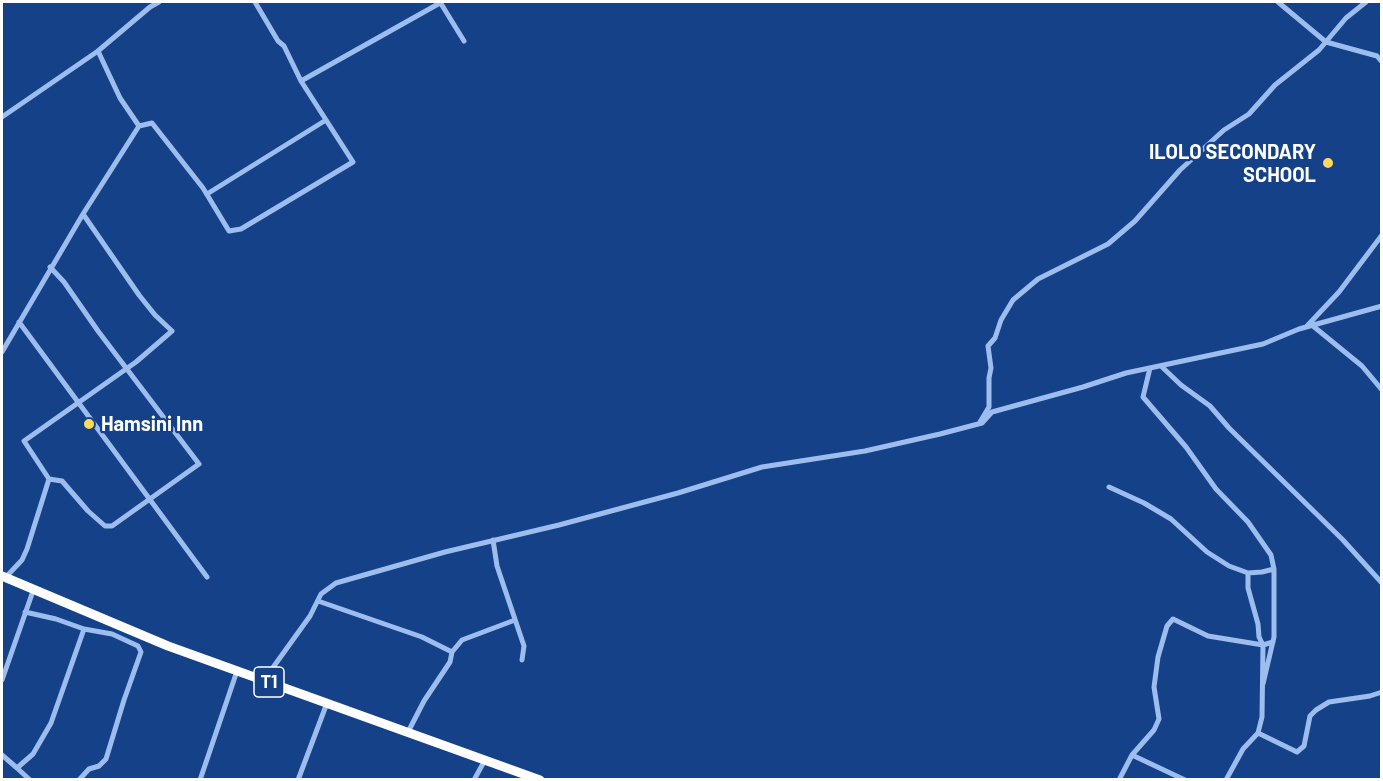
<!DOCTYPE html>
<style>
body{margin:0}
#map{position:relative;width:1383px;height:781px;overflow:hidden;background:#154189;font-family:Barlow,sans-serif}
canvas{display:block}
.frame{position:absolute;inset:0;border:3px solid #fff;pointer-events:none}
</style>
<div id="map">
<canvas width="1383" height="781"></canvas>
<div class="frame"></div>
</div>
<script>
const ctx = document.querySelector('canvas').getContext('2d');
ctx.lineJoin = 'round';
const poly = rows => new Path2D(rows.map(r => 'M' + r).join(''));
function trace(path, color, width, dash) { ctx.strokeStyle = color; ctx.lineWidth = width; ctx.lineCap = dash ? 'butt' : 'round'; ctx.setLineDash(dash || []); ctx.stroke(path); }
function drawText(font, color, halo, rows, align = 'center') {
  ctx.font = font + ' Barlow,sans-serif'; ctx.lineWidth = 4.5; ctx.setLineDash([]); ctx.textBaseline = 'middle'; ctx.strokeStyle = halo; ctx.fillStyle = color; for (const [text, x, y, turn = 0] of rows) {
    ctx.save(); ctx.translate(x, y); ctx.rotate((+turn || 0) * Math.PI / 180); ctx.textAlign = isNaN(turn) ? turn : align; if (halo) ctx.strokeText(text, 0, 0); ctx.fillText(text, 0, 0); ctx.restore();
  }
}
const street = poly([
 [440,2,464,41],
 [1278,2,1326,42,1377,56,1382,62],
 [301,81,440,3],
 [2,117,98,51],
 [139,126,152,123,203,188,229,231,241,229,353,162,301,81,284,46,278,41,255,2],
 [207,194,326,120],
 [19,322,207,577],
 [1307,326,1339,292,1382,235],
 [1313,326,1362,366,1382,390],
 [2,352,83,214],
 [1161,366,1181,385,1210,406,1229,428,1343,540,1382,583],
 [1150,368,1143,397,1186,447,1216,489,1248,522,1271,555,1274,569,1274,637,1263,684],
 [980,422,989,407,989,378,991,368,988,346,995,338,1001,320,1013,300,1038,279,1108,244,1135,221,1180,170,1224,130,1249,114,1275,85,1319,50,1346,18,1366,2],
 [49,479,62,481,88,511,105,526,112,526,199,464,98,331,64,282,50,267],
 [1109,487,1144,503,1171,519,1207,552,1229,566,1248,573,1262,572,1274,569],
 [493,540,497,566,524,646,522,660],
 [5,578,22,560,27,549,49,479,24,441,136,362,172,331,155,315,139,295,83,214,139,126,120,98,98,51,150,7,159,2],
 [318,601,422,637,452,652],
 [25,612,56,619,84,629,112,634,138,646,141,652,124,700,106,759,99,766,89,769,79,780],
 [2,680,33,591],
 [264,680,310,616,321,594,336,583,445,552,559,525,678,493,762,467,865,451,940,434,982,423,992,412,1083,387,1126,373,1263,344,1299,329,1382,306],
 [408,732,424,701,450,662,452,652,462,640,515,620],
 [1258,733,1297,752,1304,746,1310,716,1316,710,1329,702,1370,696,1382,692],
 [2,755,17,768,33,754,51,723,84,629],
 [1132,755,1185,780],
 [17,768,30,780],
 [200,780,237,671],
 [298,780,327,703],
 [474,780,485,760],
 [1119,780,1132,755,1154,730,1159,719,1154,687,1158,657,1167,626,1173,619,1208,636,1263,645,1273,642],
 [1226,780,1243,749,1258,733,1262,717,1263,645,1259,637,1258,624,1248,588,1248,573]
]);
const highway = poly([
 [2,576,168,646,540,780]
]);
const markers = [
 [1328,163,6,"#ffd95a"],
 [89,424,6,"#ffd95a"]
];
const shields = [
 [269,682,30]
];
const shieldNames = [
 ["T1",269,682]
];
const poiNames = [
 ["ILOLO SECONDARY",1316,152],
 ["SCHOOL",1316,175],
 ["Hamsini Inn",101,424,"left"]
];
trace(street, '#9dbdef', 5);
trace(highway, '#fff', 9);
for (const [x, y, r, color] of markers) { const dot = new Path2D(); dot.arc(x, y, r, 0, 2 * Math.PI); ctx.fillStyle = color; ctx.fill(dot); trace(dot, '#154189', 2); }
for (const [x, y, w] of shields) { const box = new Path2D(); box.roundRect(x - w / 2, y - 15, w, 30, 4.5); ctx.fillStyle = '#154189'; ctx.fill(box); trace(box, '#fff', 1.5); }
drawText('bold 18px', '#fff', null, shieldNames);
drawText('bold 20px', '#fff', '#154189', poiNames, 'right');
</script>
